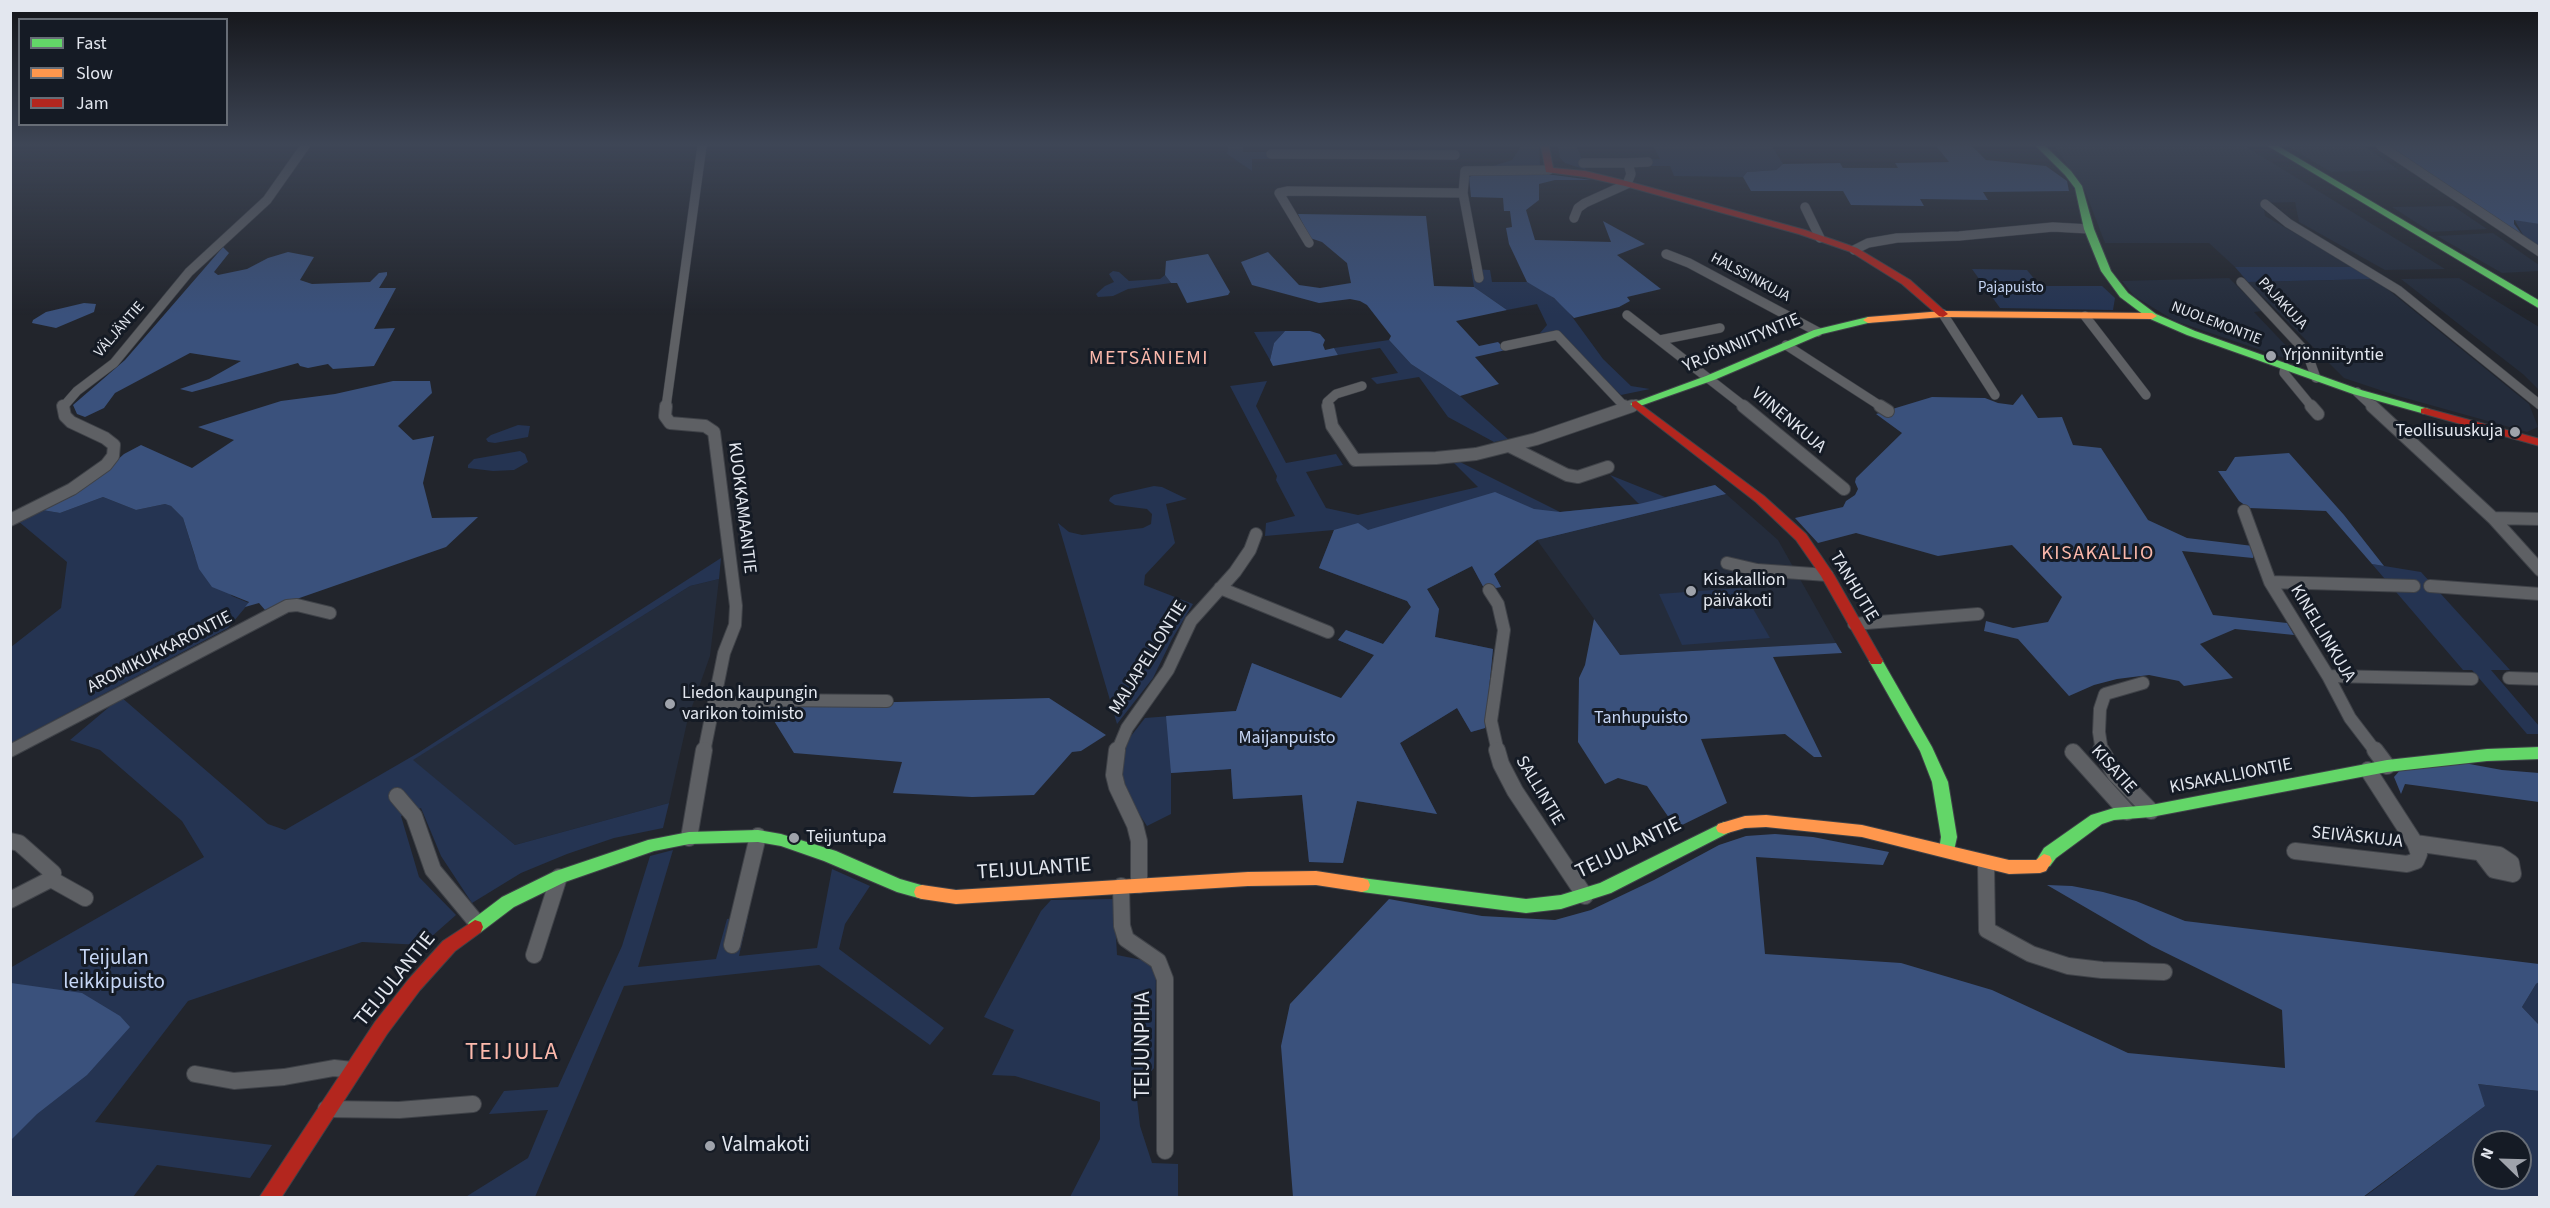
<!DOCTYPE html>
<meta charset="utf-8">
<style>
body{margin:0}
#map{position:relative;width:2550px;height:1208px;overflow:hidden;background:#22252c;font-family:"Source Sans 3",sans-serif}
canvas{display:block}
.frame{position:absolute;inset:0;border:12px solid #e3e7ef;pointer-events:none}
.legend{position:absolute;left:18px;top:18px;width:210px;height:108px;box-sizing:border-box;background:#151b25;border:2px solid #676d76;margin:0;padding:8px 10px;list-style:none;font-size:18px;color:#e3e7ef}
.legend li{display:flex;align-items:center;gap:12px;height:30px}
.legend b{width:30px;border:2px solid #676d76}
.north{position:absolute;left:2472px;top:1130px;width:60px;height:60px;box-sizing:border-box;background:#151b25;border:2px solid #676d76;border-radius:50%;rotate:293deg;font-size:16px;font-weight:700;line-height:24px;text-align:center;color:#e3e7ef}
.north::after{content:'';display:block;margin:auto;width:21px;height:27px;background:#9fa3ab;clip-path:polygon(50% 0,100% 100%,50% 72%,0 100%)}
</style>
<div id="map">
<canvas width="2550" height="1208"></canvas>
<div class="frame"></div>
<ul class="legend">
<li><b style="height:8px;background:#63d668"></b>Fast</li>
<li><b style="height:8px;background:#ff974d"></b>Slow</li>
<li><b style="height:8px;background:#b3261e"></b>Jam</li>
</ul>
<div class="north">N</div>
</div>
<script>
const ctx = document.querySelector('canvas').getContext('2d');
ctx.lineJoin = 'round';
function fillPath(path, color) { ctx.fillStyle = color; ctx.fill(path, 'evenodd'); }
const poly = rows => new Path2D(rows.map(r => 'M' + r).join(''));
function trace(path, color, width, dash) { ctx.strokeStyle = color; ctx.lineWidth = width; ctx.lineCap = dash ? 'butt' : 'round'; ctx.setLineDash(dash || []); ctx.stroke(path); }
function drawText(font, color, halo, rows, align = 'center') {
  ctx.font = font + ' "Source Sans 3",sans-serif'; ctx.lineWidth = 6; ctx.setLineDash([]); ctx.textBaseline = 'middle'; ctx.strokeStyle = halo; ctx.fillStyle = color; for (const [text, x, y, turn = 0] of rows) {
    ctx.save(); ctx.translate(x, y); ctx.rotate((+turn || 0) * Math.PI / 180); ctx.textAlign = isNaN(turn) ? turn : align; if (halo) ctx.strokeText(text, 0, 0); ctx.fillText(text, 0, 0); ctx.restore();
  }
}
const built = poly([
 [2054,146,2245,146,2445,269,2385,270,2299,222,2295,202,2263,203,2265,216,2354,267,2235,267,2209,243,2105,243,2085,191],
 [2287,146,2364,146,2399,170,2331,172],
 [2453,206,2487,229,2431,232,2392,207],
 [2493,233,2539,265,2539,271,2502,273,2437,236],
 [2229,278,2262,311,2254,312,2294,354,2290,360,2175,321,2134,296,2122,281],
 [2459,278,2539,327,2539,390,2524,375,2401,279],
 [2375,279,2529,404,2538,427,2527,432,2398,396,2344,378,2248,282],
 [1726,494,1778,540,1836,643,1620,655,1537,540],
 [719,579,710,656,688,718,669,803,515,845,412,760,690,586]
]);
const green = poly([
 [1228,146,1243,146,1243,152,1270,152,1270,159,1252,159,1252,171,1227,154],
 [1521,146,1539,146,1540,165,1537,167,1493,166,1512,160],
 [1558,146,1772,146,1783,164,1776,170,1747,172,1743,177,1674,176,1670,166,1643,166,1640,160,1660,159,1653,146,1577,147,1586,170,1565,163,1560,158],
 [2514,219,2539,224,2539,248,2526,240],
 [2235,267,2354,267,2375,279,2248,282],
 [1471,269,1490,270,1492,282,1527,282,1541,288,1565,307,1603,359,1631,386,1650,389,1621,395,1593,369,1560,332,1540,333,1547,325,1537,304,1507,310,1474,287],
 [1972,269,2027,270,2040,286,2102,286,2115,298,2113,310,2000,308],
 [1113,271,1119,272,1129,281,1160,279,1165,275,1171,283,1128,289,1113,296,1098,297,1096,294,1105,286,1114,282,1109,274],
 [1285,331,1274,343,1270,360,1254,332],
 [1389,340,1411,364,1460,396,1508,439,1494,442,1448,417,1419,377,1377,384,1371,378,1398,373,1380,348,1338,355,1334,348],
 [1267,381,1256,406,1286,463,1336,454,1343,465,1306,472,1326,508,1358,515,1478,487,1453,462,1460,462,1560,512,1639,504,1610,475,1665,497,1715,485,1726,494,1537,540,1494,574,1501,587,1485,590,1472,566,1427,589,1439,609,1435,637,1493,649,1485,728,1471,732,1457,708,1400,743,1437,814,1357,801,1343,863,1309,862,1302,795,1233,799,1231,769,1171,773,1171,814,1147,826,1128,797,1123,783,1121,769,1123,753,1131,736,1145,718,1236,711,1252,663,1341,699,1374,655,1338,640,1346,630,1383,644,1411,607,1407,601,1319,568,1334,530,1265,536,1266,523,1295,516,1276,480,1277,476,1230,386],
 [518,425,530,426,528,437,495,443,488,442,486,439,491,435],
 [520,451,525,454,528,462,514,470,493,471,468,468,468,465,474,459],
 [1154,486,1162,487,1187,499,1166,504,1175,543,1145,575,1144,585,1193,604,1172,639,1153,678,1117,724,1058,523,1069,532,1082,535,1143,528,1151,524,1152,514,1147,509,1115,505,1109,501,1110,498,1114,495],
 [103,497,136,510,165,504,171,506,183,518,195,557,232,596,249,603,228,628,11,743,11,647,61,608,67,562,18,521,42,510,60,513],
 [721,558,719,579,690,586,413,760,515,845,669,803,663,828,614,838,567,854,521,873,472,903,441,856,421,808,401,816,419,877,456,915,422,945,362,942,188,1001,95,1122,272,1145,250,1178,157,1165,133,1197,11,1197,10,968,204,857,182,821,100,750,70,740,121,697,268,824,285,830,418,753],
 [2372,564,2421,572,2510,670,2491,670,2539,726,2539,734,2527,734,2472,670,2463,670],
 [1741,588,1770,638,1682,645,1659,594],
 [673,850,638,967,716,959,727,919,748,916,739,956,817,948,832,869,870,886,845,924,839,949,944,1028,930,1045,819,965,624,986,535,1197,464,1198,528,1158,548,1110,489,1114,504,1091,558,1087,622,946,650,856],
 [1114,899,1117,955,1147,961,1156,974,1154,1068,1136,1090,1140,1126,1152,1163,1178,1164,1178,1197,1070,1197,1100,1139,1100,1102,1015,1076,992,1075,1014,1030,984,1017,1041,911,1051,900],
 [2539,982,2539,1025,2522,1007,2536,984],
 [2477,1084,2539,1091,2539,1197,2363,1198,2485,1106],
 [2484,1142,2520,1142,2520,1178,2484,1178]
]);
const forest = poly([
 [1936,146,1972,146,1986,160,2046,166,2067,181,2069,191,1983,192,1988,200,1920,199,1924,206,1851,205,1843,191,1751,191,1743,177,1747,172,1776,170,1783,164,1840,163,1843,168,1898,168,1895,163,1949,162],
 [2390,146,2539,146,2539,224,2514,220,2514,224,2526,240],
 [1478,173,1554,175,1592,180,1555,180,1539,184,1539,200,1526,210,1535,240,1611,242,1603,221,1645,244,1617,255,1661,289,1627,297,1630,301,1619,307,1574,318,1554,298,1527,282,1509,244,1506,228,1512,227,1510,211,1504,211,1503,198,1471,197,1469,177],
 [1298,214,1426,216,1434,286,1474,287,1507,310,1456,321,1479,346,1498,342,1506,350,1475,357,1499,384,1460,396,1411,364,1389,340,1391,336,1367,305,1360,301,1350,299,1319,303,1252,285,1241,262,1268,252,1299,285,1320,288,1351,283,1347,263,1322,242,1310,238],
 [223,247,229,253,214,272,218,275,247,269,268,258,288,252,314,257,300,280,312,284,370,282,379,273,387,272,387,275,379,288,396,288,374,329,395,328,374,366,333,369,328,364,308,368,300,366,298,363,192,392,180,389,209,379,241,361,190,353,115,393,104,408,85,417,77,414,73,405,125,360],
 [1208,254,1230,292,1228,295,1187,303,1177,283,1171,283,1165,275,1166,261],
 [84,303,96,304,94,312,56,328,32,323,33,320,46,312],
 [1285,331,1310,331,1320,334,1325,340,1323,345,1325,350,1334,348,1338,355,1273,366,1270,360,1274,343],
 [393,381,430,381,432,393,398,426,413,440,434,436,423,483,432,518,478,517,446,547,265,610,259,603,245,607,249,602,212,587,199,569,183,518,171,506,165,504,136,510,103,497,60,513,42,510,98,477,124,454,141,445,192,468,234,440,198,427,281,401,335,394],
 [2022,394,2038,418,2062,417,2073,445,2101,448,2148,520,2187,538,2253,546,2253,558,2182,551,2213,615,2287,623,2294,635,2235,629,2200,644,2233,678,2184,686,2179,681,2149,675,2117,679,2094,685,2069,696,2018,639,1984,631,1986,621,2013,628,2048,622,2062,597,2012,545,1938,556,1856,533,1818,543,1795,518,1843,507,1846,501,1855,495,1858,489,1855,482,1856,478,1902,433,1876,414,1932,397,1985,398,1998,403,2013,405],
 [2289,453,2344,515,2384,566,2372,564,2326,511,2249,508,2239,501,2218,471,2226,471,2235,457],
 [1715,485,1726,494,1537,540,1494,574,1501,587,1485,590,1472,566,1427,589,1439,609,1435,637,1493,649,1485,728,1471,732,1457,708,1400,743,1437,814,1357,801,1343,863,1309,862,1302,795,1233,799,1231,769,1171,773,1166,716,1236,711,1252,663,1341,698,1374,655,1338,640,1346,630,1383,644,1411,607,1407,601,1319,568,1334,530,1358,523,1368,530,1495,492,1534,509,1560,512,1639,504],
 [1594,619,1620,655,1836,643,1842,653,1773,657,1822,757,1814,757,1785,734,1701,739,1727,803,1676,828,1647,786,1618,778,1605,784,1578,742,1579,678,1585,665],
 [1049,698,1106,735,1081,751,1072,752,1034,795,972,797,893,793,902,762,794,753,766,708,782,705],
 [2464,763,2502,770,2539,773,2539,802,2405,784,2401,794,2394,777,2402,768],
 [1775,834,1813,837,1889,852,1883,865,1756,857,1765,954,1901,963,1992,990,2128,1053,2285,1068,2282,1010,2152,946,2047,885,2072,886,2103,892,2136,901,2185,921,2539,964,2539,982,2536,984,2522,1007,2539,1025,2539,1091,2478,1084,2485,1106,2363,1197,1293,1197,1281,1046,1290,1004,1389,899,1482,916,1555,920,1591,910,1654,880,1719,845,1746,836],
 [11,983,82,993,120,1016,130,1027,87,1075,37,1114,11,1140]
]);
const streetFar2 = poly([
 [2381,146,2540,252],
 [1271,154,1455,155],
 [1583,163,1628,163],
 [1465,171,1463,193,1479,278],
 [1465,171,1549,170],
 [2265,204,2288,223,2398,290,2540,405],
 [1805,207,1820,238],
 [1574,218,1578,208,1585,203,1627,184,1631,174,1628,163,1648,162],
 [1309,243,1279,193,1288,191,1463,193],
 [1854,250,1868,243,1897,238,1959,236,2053,227,2089,229],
 [1666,254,1689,263,1818,332],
 [2241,282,2307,353,2316,378],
 [1943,314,1995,395],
 [1627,315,1745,407],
 [2085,316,2146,395],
 [1660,340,1720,328],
 [1786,345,1882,407],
 [1505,346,1557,335,1625,407],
 [2285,367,2284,373,2312,407],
 [2357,392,2373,407],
 [63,407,77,391,114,363,189,272,267,200,305,146],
 [666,407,702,146],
 [1328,407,1327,402,1336,394,1362,386],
 [1627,407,1636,404]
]);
const streetFar1 = poly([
 [666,406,665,416,670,423,705,426,714,432,736,606,735,625,724,653,704,752],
 [1328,406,1332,426,1355,460,1436,458,1476,454,1536,439,1632,406],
 [1624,406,1626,408],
 [1743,406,1844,489],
 [1880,406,1888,411],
 [2311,406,2318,414],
 [2372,406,2493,518,2540,570],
 [1511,447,1567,475,1578,477,1608,467],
 [2244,511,2270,582,2328,676,2350,718,2376,752],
 [2493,518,2540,519],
 [10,520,72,489,106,465,113,456,114,445,105,438,71,422,65,416,63,406],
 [1727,563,1757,570,1827,575],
 [2270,582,2414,586],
 [2430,586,2540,594],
 [1220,588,1328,632],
 [1489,590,1498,604,1504,630,1491,721,1498,752],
 [1854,624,1978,614],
 [2328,676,2472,679],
 [2509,678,2540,679],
 [714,705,766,700,887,701],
 [10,751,287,606,297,605,330,613],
 [1117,752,1127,728,1168,670,1191,621,1235,572,1250,550,1256,534],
 [2102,752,2099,732,2100,709,2105,694,2143,683]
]);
const street = poly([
 [1117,750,1114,775,1117,787,1135,825,1139,841,1139,885],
 [1497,750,1501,764,1515,791,1585,896],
 [2101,750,2115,774,2151,811],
 [2375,750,2387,766],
 [2073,752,2127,812],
 [397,796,414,816,433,870,477,923],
 [689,838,704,750],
 [10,841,19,843,53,873,51,879,10,900],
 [2415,843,2499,855,2511,863,2513,874,2494,870,2481,853],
 [2295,851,2407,864,2416,861,2419,854,2415,843,2368,770],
 [1986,863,1987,930,2031,954,2068,966,2102,970,2164,972],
 [51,879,85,898],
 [1121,886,1122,926,1126,939,1158,961,1165,979,1165,1151],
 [732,945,758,836],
 [534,955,559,877],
 [195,1074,234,1081,284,1077,334,1068,352,1070],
 [326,1109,399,1110,473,1104]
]);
const fast = poly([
 [2036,146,2045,146,2071,171,2082,186,2094,229,2111,271,2128,293,2156,314,2195,331,2361,390,2429,409,2431,411,2425,414,2353,394,2187,335,2148,318,2120,297,2101,271,2084,229,2075,188,2065,175,2036,146],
 [2268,146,2278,146,2540,301,2540,309,2268,146],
 [1868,317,1873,320,1872,322,1822,334,1714,380,1640,406,1636,407,1630,404,1706,376,1814,330,1868,317],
 [1876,656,1881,658,1932,747,1948,782,1957,837,1953,855,1947,856,1941,855,1939,850,1941,837,1932,782,1920,751,1869,661,1876,656],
 [2540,747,2540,759,2487,761,2387,772,2151,817,2114,820,2102,824,2056,858,2050,866,2044,868,2038,866,2036,861,2044,848,2091,815,2114,808,2151,805,2387,760,2487,749,2540,747],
 [1724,822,1730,824,1732,828,1730,832,1611,893,1561,909,1526,913,1362,892,1356,890,1354,885,1356,880,1362,878,1526,899,1561,895,1600,883,1724,822],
 [758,830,781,834,836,851,900,879,928,887,930,892,928,897,922,899,897,892,824,861,781,846,758,842,689,844,654,851,565,882,514,907,481,932,475,934,469,932,467,927,469,922,502,897,553,872,648,840,689,832,758,830]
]);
const slow = poly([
 [1943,311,2152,313,2157,316,2152,319,1943,317,1868,323,1863,320,1868,317,1943,311],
 [1766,815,1862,825,2009,860,2036,860,2044,854,2050,856,2052,861,2046,871,2040,873,2009,874,1862,837,1766,827,1745,828,1724,834,1718,832,1716,828,1718,824,1745,816,1766,815],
 [1316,871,1362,878,1368,880,1370,885,1368,890,1362,892,1316,885,1248,886,956,904,922,899,916,897,914,892,916,887,922,885,956,890,1248,872,1316,871]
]);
const jam = poly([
 [1541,146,1549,146,1553,168,1585,171,1630,182,1805,230,1857,248,1910,280,1948,314,1943,317,1939,316,1902,284,1851,252,1799,234,1625,186,1585,177,1546,172,1541,146],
 [1636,401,1764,496,1806,534,1834,575,1883,661,1881,664,1871,664,1821,576,1796,540,1756,502,1632,406,1632,402,1636,401],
 [2425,408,2540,439,2540,446,2421,413,2421,409,2425,408],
 [475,920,481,922,483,927,481,932,455,951,420,990,387,1034,281,1198,259,1198,375,1022,408,980,443,941,475,920]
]);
const markers = [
 [2271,356,6,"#9fa3ab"],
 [2515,432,6,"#9fa3ab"],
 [1691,591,6,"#9fa3ab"],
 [670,704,6,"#9fa3ab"],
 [794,838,6,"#9fa3ab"],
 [710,1146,6,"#9fa3ab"]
];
const farStreetnames = [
 ["HALSSINKUJA",1750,278,28],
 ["PAJAKUJA",2282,304,47],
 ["NUOLEMONTIE",2216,324,21],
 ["VÄLJÄNTIE",120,330,-49]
];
const farParknames = [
 ["Pajapuisto",2011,289]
];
const streetNames = [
 ["YRJÖNNIITYNTIE",1742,344,-23],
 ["VIINENKUJA",1788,421,40],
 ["KUOKKAMAANTIE",741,508,83],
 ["TANHUTIE",1853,587,59],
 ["KINELLINKUJA",2322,634,59],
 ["AROMIKUKKARONTIE",160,653,-27],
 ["MAIJAPELLONTIE",1149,658,-58],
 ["KISATIE",2113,770,48],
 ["KISAKALLIONTIE",2231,777,-11],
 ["SALLINTIE",1539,791,59],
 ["SEIVÄSKUJA",2357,838,6]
];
const poiNames = [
 ["Yrjönniityntie",2283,356],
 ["Teollisuuskuja",2503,432,"right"],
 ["Kisakallion",1703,581],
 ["päiväkoti",1703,602],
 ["Liedon kaupungin",682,694],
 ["varikon toimisto",682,715],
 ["Teijuntupa",806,838]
];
const parkNames = [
 ["Tanhupuisto",1641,719],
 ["Maijanpuisto",1287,739]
];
const neighbourhoodNames = [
 ["METSÄNIEMI",1149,360],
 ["KISAKALLIO",2098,555]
];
const nearStreetnames = [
 ["TEIJULANTIE",1629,849,-26],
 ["TEIJULANTIE",1034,870,-4],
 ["TEIJULANTIE",396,980,-51],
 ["TEIJUNPIHA",1144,1045,-90]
];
const nearParknames = [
 ["Teijulan",114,959],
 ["leikkipuisto",114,983]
];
const nearPoinames = [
 ["Valmakoti",722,1146]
];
const nearNeighbourhoodnames = [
 ["TEIJULA",512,1054]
];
fillPath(built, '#242c3b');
fillPath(green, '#253452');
fillPath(forest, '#3a517c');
trace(streetFar2, '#3f4248', 10);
trace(streetFar1, '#3f4248', 14);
trace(street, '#3f4248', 18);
trace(fast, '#3f4248', 2);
trace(slow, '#3f4248', 2);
trace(jam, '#3f4248', 2);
trace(streetFar2, '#5e6064', 9);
trace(streetFar1, '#5e6064', 12);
trace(street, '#5e6064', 16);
fillPath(fast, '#63d668');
fillPath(slow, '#ff974d');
fillPath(jam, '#b3261e');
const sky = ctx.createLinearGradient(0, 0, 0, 315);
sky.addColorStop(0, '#131418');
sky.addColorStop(0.46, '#3e4656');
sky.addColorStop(1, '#3e465600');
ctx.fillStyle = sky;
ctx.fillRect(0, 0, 2550, 315);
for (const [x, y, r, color] of markers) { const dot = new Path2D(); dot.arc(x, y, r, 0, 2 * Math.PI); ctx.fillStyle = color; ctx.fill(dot); trace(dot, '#151b25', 2); }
drawText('15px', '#e3e7ef', '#151b25', farStreetnames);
drawText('15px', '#c7d7f6', '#151b25', farParknames);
drawText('18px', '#e3e7ef', '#151b25', streetNames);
drawText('18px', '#e3e7ef', '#151b25', poiNames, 'left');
drawText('18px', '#c7d7f6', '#151b25', parkNames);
ctx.letterSpacing = '1.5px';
drawText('20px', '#fcb9ac', '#151b25', neighbourhoodNames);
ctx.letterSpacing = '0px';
drawText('21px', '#e3e7ef', '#151b25', nearStreetnames);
drawText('21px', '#c7d7f6', '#151b25', nearParknames);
drawText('21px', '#e3e7ef', '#151b25', nearPoinames, 'left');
ctx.letterSpacing = '1.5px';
drawText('24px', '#fcb9ac', '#151b25', nearNeighbourhoodnames);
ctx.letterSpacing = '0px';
</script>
